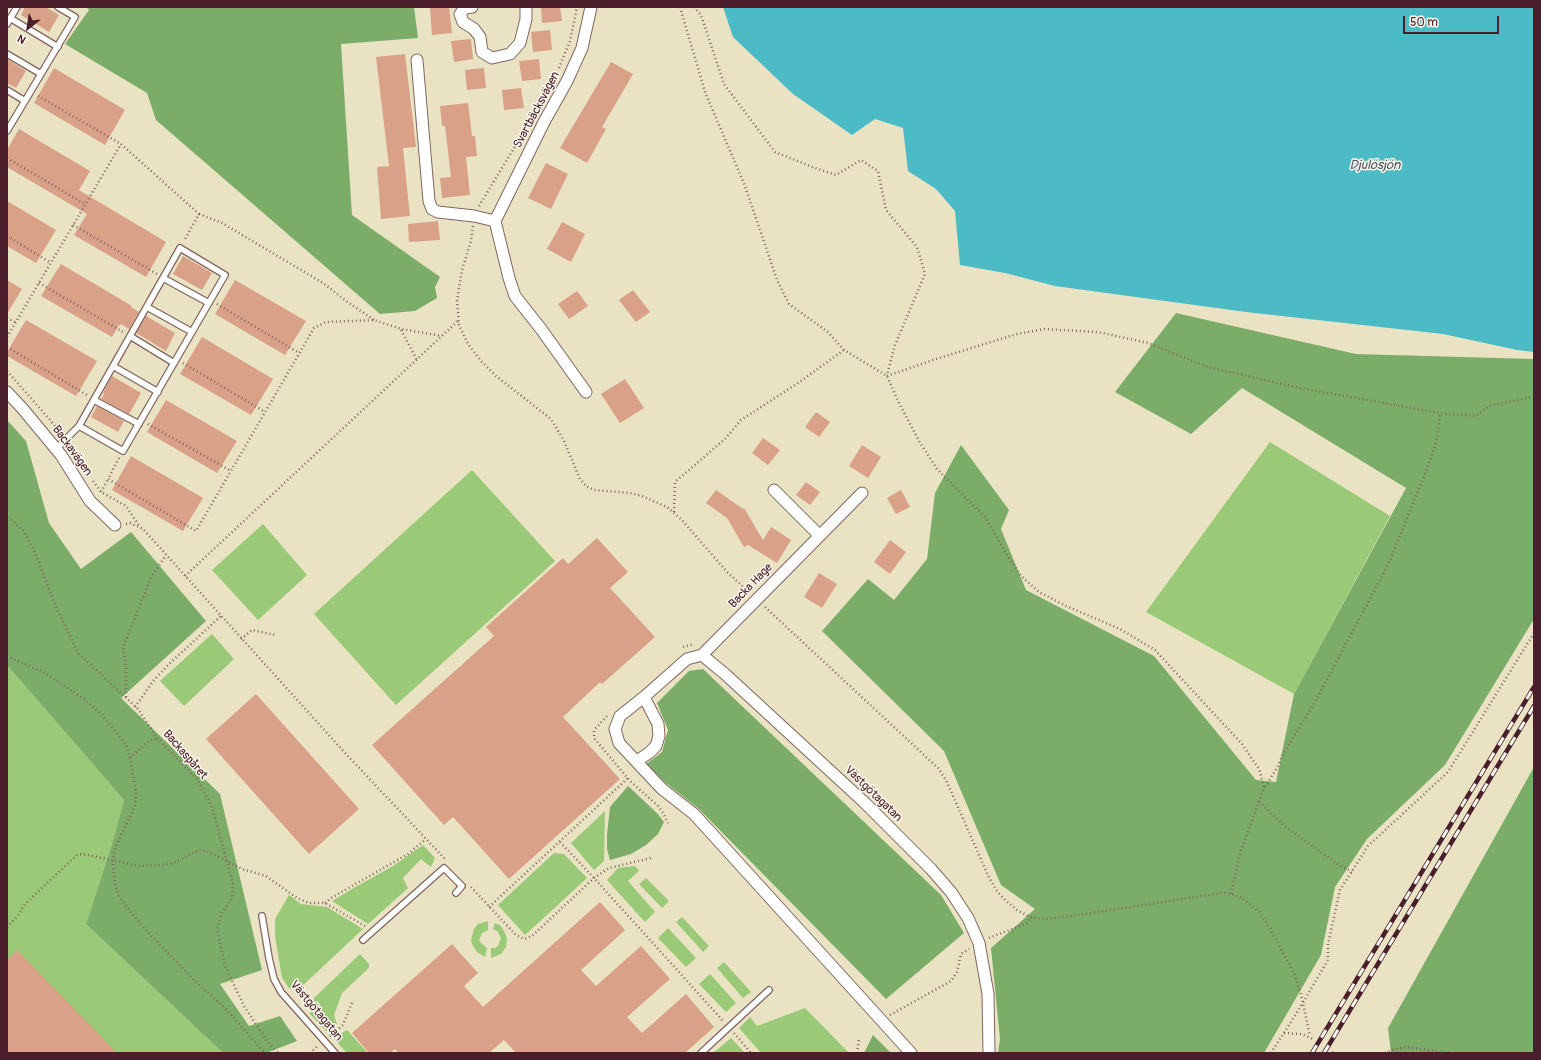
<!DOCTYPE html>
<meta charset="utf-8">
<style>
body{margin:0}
#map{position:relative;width:1541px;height:1060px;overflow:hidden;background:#e9e3c3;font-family:Pangolin,sans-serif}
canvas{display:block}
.frame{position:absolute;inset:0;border:8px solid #4a1f2b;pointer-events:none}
.north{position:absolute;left:8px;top:8px;width:40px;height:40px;-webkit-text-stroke:3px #fbf7ec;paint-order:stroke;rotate:210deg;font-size:11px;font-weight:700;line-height:16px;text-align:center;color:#4a1f2b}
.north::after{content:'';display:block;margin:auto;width:14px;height:18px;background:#4a1f2b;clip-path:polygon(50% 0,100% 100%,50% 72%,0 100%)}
.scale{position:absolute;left:1403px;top:16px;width:96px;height:18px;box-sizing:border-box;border:2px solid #4a1f2b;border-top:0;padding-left:5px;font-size:12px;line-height:14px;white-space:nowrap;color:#4a1f2b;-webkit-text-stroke:3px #fbf7ec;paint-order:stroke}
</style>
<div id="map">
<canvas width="1541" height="1060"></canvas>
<div class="frame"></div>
<div class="north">N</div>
<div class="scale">50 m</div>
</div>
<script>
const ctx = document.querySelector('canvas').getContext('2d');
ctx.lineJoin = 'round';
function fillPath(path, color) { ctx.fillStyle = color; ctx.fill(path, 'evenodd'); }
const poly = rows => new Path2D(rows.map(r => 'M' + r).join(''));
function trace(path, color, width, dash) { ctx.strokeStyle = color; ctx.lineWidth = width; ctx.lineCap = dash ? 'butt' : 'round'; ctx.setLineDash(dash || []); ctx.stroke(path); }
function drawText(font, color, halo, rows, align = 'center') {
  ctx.font = font + ' Pangolin,sans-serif'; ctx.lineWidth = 3; ctx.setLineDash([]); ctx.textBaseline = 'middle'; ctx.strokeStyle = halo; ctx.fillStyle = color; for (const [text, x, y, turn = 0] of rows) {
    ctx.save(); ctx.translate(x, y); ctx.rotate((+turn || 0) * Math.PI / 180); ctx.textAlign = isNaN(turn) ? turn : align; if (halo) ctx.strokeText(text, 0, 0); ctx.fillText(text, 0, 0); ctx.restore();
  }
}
const green = poly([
 [1270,442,1390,516,1294,694,1146,612],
 [472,470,555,561,396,705,314,614],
 [263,524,307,575,258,620,212,570],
 [212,634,234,659,184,706,160,681],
 [7,665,124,800,113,841,86,924,223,1053,7,1053],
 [605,811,604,861,594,870,571,843],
 [423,845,435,858,431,867,421,859,403,878,408,888,368,924,332,901,352,889,393,866],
 [554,853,564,854,587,878,525,935,498,905],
 [635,866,639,871,628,881,655,912,645,922,607,880,618,868],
 [646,878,669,901,662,908,639,884],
 [289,895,301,904,327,907,363,929,298,990,289,988,282,978,275,936,275,919],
 [682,917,709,946,703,952,676,922],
 [488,921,488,930,482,933,479,940,481,943,487,948,485,957,477,952,473,946,471,941,472,936,474,929,478,924],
 [495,923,501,926,505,933,507,939,506,947,501,954,491,958,491,948,495,948,498,946,501,938,497,931,493,929],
 [668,928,696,958,686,967,658,938],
 [360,954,369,964,369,968,342,993,334,1015,337,1024,326,1031,310,1014,314,998],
 [724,962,751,992,743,998,717,968],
 [710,974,736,1003,726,1012,699,984],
 [805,1008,849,1053,761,1053,739,1028,750,1017,757,1026],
 [347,1030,368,1053,347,1053,333,1038],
 [731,1038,745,1053,713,1053]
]);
const forest = poly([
 [87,7,414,7,418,38,341,44,352,215,440,277,435,287,437,298,415,311,380,314,156,120,147,93,65,44,89,10],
 [1176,313,1356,354,1534,359,1534,619,1445,765,1367,839,1335,887,1321,955,1264,1053,998,1053,1000,1039,991,948,1035,909,1001,885,944,751,822,631,868,579,894,600,927,559,935,493,961,445,1009,510,1001,529,1026,590,1154,656,1256,780,1276,782,1294,694,1406,488,1242,388,1191,434,1115,392],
 [7,420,26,441,49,523,81,569,131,532,206,621,121,698,220,794,262,970,220,984,249,1026,280,1016,297,1041,266,1053,223,1053,86,924,113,841,124,800,7,665],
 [703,669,941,895,964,933,886,999,699,809,667,784,646,764,662,752,668,730,657,703,689,671],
 [1534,767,1534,1053,1391,1053,1388,1028],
 [628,786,657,813,664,822,658,834,646,845,631,854,610,860,607,849,607,834,610,807],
 [873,1035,891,1053,864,1053]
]);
const water = poly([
 [723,7,1534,7,1534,352,1517,350,1443,334,1246,312,1055,286,1005,273,960,265,955,211,936,189,908,171,903,128,875,119,852,135,793,94,733,37]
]);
const building = poly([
 [25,7,46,7,59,15,49,32,21,15],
 [430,7,449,7,452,33,432,35],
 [541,7,560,7,562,21,542,23],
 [550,30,552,50,533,52,531,32],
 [471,39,473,59,454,62,451,41],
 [405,54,416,147,403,148,410,216,381,219,377,167,389,166,376,57],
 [7,59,26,71,16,88,7,83],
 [539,59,541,79,522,81,519,61],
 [611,62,633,74,602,127,606,129,587,163,560,148],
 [54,68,125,110,105,145,34,103],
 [484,68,486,88,467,90,465,70],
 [521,88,524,108,504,110,502,90],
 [468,103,472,136,475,136,477,156,466,157,470,195,442,198,440,178,451,177,445,126,442,126,440,106],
 [19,129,90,171,79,190,166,242,146,277,74,235,87,214,7,167,7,150],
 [546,163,568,174,551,209,528,198],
 [7,201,56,230,36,263,7,246],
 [438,221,440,240,409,242,408,224],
 [562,222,585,234,571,262,547,249],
 [183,256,212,273,202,290,173,274],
 [61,264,132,306,131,307,139,312,129,329,121,324,120,326,119,325,112,337,41,296],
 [7,280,22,289,7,314],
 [235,280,306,321,285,355,215,314],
 [633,290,650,312,636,322,619,300],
 [577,291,588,306,569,319,558,304],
 [146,316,175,333,166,351,136,333],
 [26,320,97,361,76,396,7,356,7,352],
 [202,337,273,379,251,415,180,374],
 [112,376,141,393,129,414,101,399,104,394,103,393],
 [625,379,644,408,620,423,601,394],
 [166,400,237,441,217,473,147,432],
 [97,406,124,421,118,432,91,417],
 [816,412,830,422,819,437,805,427],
 [763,438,780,450,768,465,752,453],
 [862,445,881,457,868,478,849,466],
 [131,456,203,498,183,531,112,490],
 [806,482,820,492,810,505,796,495],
 [716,490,743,509,744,508,763,540,771,527,791,540,777,563,748,545,744,547,727,518,706,503],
 [901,490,910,507,896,514,887,498],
 [597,538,628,572,610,588,655,637,602,684,600,682,563,717,620,779,509,879,453,817,444,825,372,745,494,636,486,627,563,558,568,564],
 [890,540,906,552,890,574,874,562],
 [819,573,837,584,822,608,804,597],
 [256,694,359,809,309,854,206,739],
 [600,902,625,930,581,970,596,986,641,946,670,979,627,1017,642,1033,686,994,714,1027,685,1053,516,1053,504,1040,489,1053,398,1053,395,1049,390,1053,369,1053,352,1033,452,944,478,973,464,986,483,1007],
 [17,950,117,1053,7,1053,7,960]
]);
const path = poly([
 [680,7,705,92,745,186,777,280,789,304,828,332,844,350,887,376,898,401,919,441,937,469,985,517,1007,555,1021,576,1039,592,1066,606,1120,629,1155,650,1242,744,1259,769,1264,787,1239,857,1231,894],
 [694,7,701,15,724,84,775,152,815,168,836,175,861,160,878,171,886,210,917,247,925,274,895,345,887,375],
 [559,68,570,41,577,7],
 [38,96,121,144,199,214,184,241],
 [7,158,85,204],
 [479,206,525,130],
 [199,214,222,223,323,283,346,301,374,320],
 [73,225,157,274],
 [473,226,471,241,462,270,457,301,459,325,468,344,481,361,496,376,551,419,564,441,580,479,586,486,594,490,630,493,642,496,667,507,681,519,727,572,750,593],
 [7,236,51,263],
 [39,283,123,332],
 [217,304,299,353],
 [7,318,15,322],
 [401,330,417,360],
 [7,337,121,144],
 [7,347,87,395],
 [183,363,265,412],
 [7,371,51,421,60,433],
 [887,376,936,359,1017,334,1044,329,1098,332,1148,343,1208,367,1300,388,1445,414,1476,416,1489,406,1531,397,1534,397],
 [148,424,231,471],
 [119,458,108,479,196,531,314,328,326,322,374,320,401,329,442,336],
 [93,481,101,492,126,506,140,527],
 [101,492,108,479],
 [674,512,675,482,725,439,741,420,798,383,844,350],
 [7,518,13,521,24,531,34,550,55,605,78,653,138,709,157,738,197,779,212,807,233,884,232,898,222,913,217,929,225,966,244,1006,269,1044,278,1053],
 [126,524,130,523,143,529,346,754,446,860],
 [185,576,459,320],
 [765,607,938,768,946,780,987,873,996,890,1005,900,1017,910,1030,917,1046,919,1071,916,1222,893,1228,893,1242,898,1259,912,1267,923,1295,975,1301,994,1310,1036],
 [241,639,252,630,275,635],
 [683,647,694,644],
 [7,656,43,672,84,699,102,715,126,745,130,758,136,793,135,806,115,848,113,861,115,885,120,898,143,927,194,980,226,1009,265,1053],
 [126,697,126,667,123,647,151,578,166,555],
 [135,707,154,680,168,665,221,616],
 [607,716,594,730,594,738,630,781,658,806,663,813,668,823],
 [130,758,149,741,157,738],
 [1265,787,1277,768,1283,754,1314,704,1389,563,1430,461,1437,439,1440,413],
 [1259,802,1286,827,1338,864,1352,872],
 [560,842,594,878,724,1022],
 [471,887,516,935,524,939,532,936,594,878,609,868,651,858],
 [325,903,331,898,408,854,426,839],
 [489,907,628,778],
 [7,927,17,917,25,904,77,855,83,854,140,866,160,865,173,863,199,850,207,851,242,869,266,876,297,898,309,903,325,903,365,926],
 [989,938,1027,923,1032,917],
 [890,1015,951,981,957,972,961,954,969,949],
 [734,1033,751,1053],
 [1284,1033,1301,1034,1313,1039],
 [330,1036,343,1025,353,1000],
 [1332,1052,1334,1053],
 [310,1053,319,1045],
 [857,1053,859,1039],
 [1271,1053,1298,1011,1328,960,1328,944,1340,890,1368,846,1448,772,1534,633],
 [1385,1053,1392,1050,1406,1047,1451,1053]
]);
const service = poly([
 [10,18,58,47],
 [7,24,17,7],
 [7,54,41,74],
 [7,90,25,101],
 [7,131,75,17,58,7],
 [163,278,209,303],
 [147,307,192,332],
 [130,336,174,363],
 [113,366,158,392],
 [94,400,139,424],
 [56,449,79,426,180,248,225,275,123,451,79,426],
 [262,916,269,958,274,979,281,992,335,1053],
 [363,940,444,868,462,886,456,893],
 [701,1053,769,990]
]);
const minor = poly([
 [472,7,465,8,460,14,463,22,474,29,480,37,482,52,492,58,510,54,520,43,526,19,526,7],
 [417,60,429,201,432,209,438,212,474,216,495,221],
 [7,392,22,408,61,455,90,501,115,525],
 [586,392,541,329,515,296,509,278,495,221,544,122,567,81,582,48,591,7],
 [774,490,819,535],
 [702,655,862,493],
 [637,761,650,752,656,746,659,736,658,724,644,697],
 [911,1053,694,814,662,789,619,743,615,729,620,716,644,697,687,659,702,655,725,674,865,803,931,869,951,892,968,918,979,943,988,994,989,1053]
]);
const rail = poly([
 [1312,1053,1534,687],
 [1324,1053,1534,706]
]);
const streetNames = [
 ["Svartbäcksvägen",537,110,-62],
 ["Backavägen",72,451,54],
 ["Backa Hage",751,586,-46],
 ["Backaspåret",185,755,49],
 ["Västgötagatan",873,794,44],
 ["Västgötagatan",316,1011,50]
];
const waterNames = [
 ["Djulösjön",1375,166]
];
fillPath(green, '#9ac977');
fillPath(forest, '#7bad68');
fillPath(water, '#4dbbc6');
fillPath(building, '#d9a187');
trace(service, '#826460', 8);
trace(minor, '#826460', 13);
trace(path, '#826460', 2.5, [1, 3]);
trace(service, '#fff', 5.5);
trace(minor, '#fff', 11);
trace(rail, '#4a1f2b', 4.5);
trace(rail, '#fbf7ec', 3, [9]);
drawText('12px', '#4a1f2b', '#fbf7ec', streetNames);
drawText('italic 13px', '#4b5661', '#fbf7ec', waterNames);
</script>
